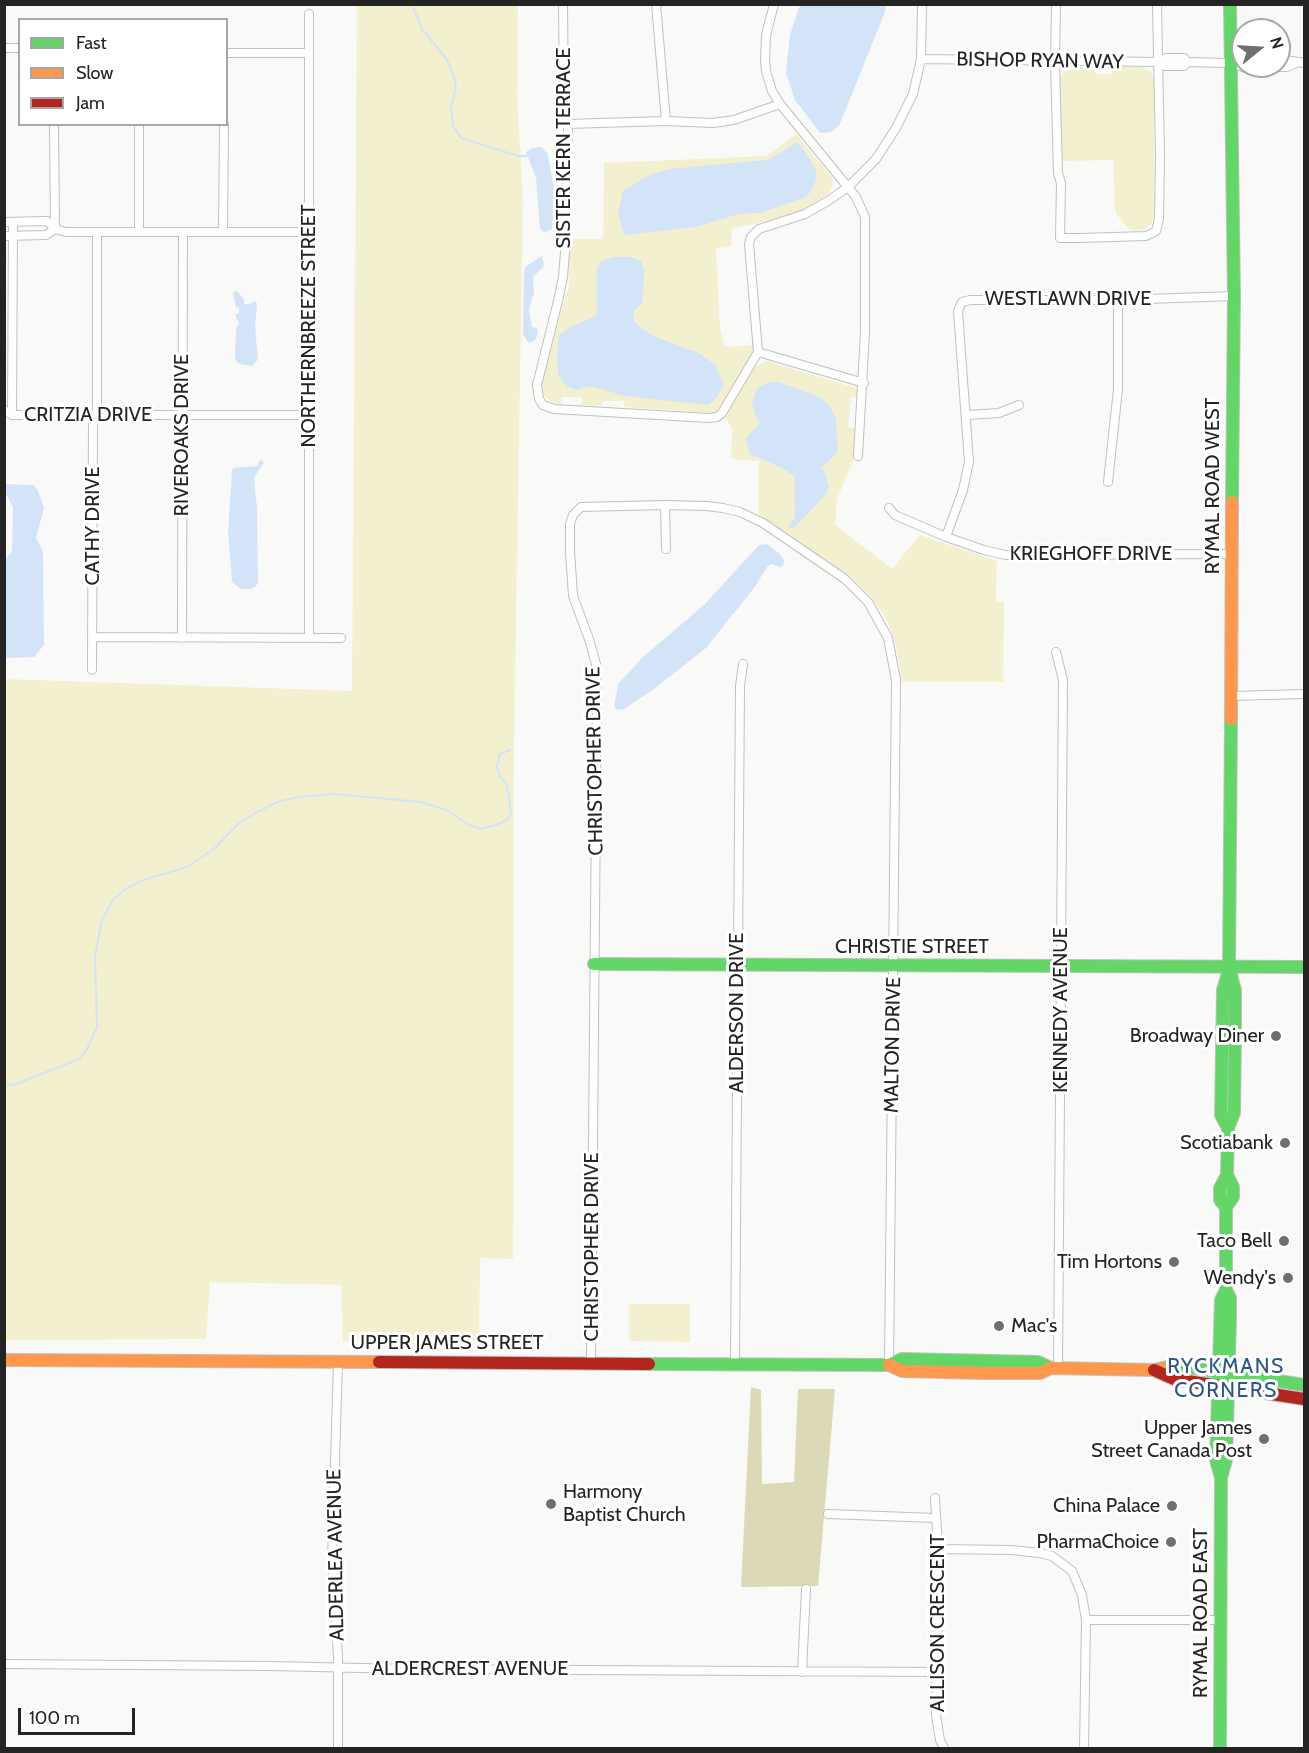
<!DOCTYPE html>
<style>
body{margin:0}
#map{position:relative;width:1309px;height:1753px;overflow:hidden;background:#f9f9f7;font-family:Cabin,sans-serif}
canvas{display:block}
.frame{position:absolute;inset:0;border:6px solid #242423;pointer-events:none}
.legend{position:absolute;left:18px;top:18px;width:210px;height:108px;box-sizing:border-box;background:#fff;border:2px solid #a7a7a7;margin:0;padding:8px 10px;list-style:none;font-size:18px;color:#242423}
.legend li{display:flex;align-items:center;gap:12px;height:30px}
.legend b{width:30px;border:2px solid #a7a7a7}
.north{position:absolute;left:1231px;top:18px;width:60px;height:60px;box-sizing:border-box;background:#fff;border:2px solid #a7a7a7;border-radius:50%;rotate:72deg;font-size:16px;font-weight:700;line-height:24px;text-align:center;color:#242423}
.north::after{content:'';display:block;margin:auto;width:21px;height:27px;background:#6f6f6d;clip-path:polygon(50% 0,100% 100%,50% 72%,0 100%)}
.scale{position:absolute;left:18px;top:1708px;width:117px;height:27px;box-sizing:border-box;border:3px solid #242423;border-top:0;padding-left:8px;font-size:18px;line-height:21px;white-space:nowrap;color:#242423;-webkit-text-stroke:4px #fff;paint-order:stroke}
</style>
<div id="map">
<canvas width="1309" height="1753"></canvas>
<div class="frame"></div>
<ul class="legend">
<li><b style="height:8px;background:#63d668"></b>Fast</li>
<li><b style="height:8px;background:#ff974d"></b>Slow</li>
<li><b style="height:8px;background:#b3261e"></b>Jam</li>
</ul>
<div class="north">N</div>
<div class="scale">100 m</div>
</div>
<script>
const ctx = document.querySelector('canvas').getContext('2d');
ctx.lineJoin = 'round';
function fillPath(path, color) { ctx.fillStyle = color; ctx.fill(path, 'evenodd'); }
const poly = rows => new Path2D(rows.map(r => 'M' + r).join(''));
function trace(path, color, width, dash) { ctx.strokeStyle = color; ctx.lineWidth = width; ctx.lineCap = dash ? 'butt' : 'round'; ctx.setLineDash(dash || []); ctx.stroke(path); }
function drawText(font, color, halo, rows, align = 'center') {
  ctx.font = font + ' Cabin,sans-serif'; ctx.lineWidth = 6; ctx.setLineDash([]); ctx.textBaseline = 'middle'; ctx.strokeStyle = halo; ctx.fillStyle = color; for (const [text, x, y, turn = 0] of rows) {
    ctx.save(); ctx.translate(x, y); ctx.rotate((+turn || 0) * Math.PI / 180); ctx.textAlign = isNaN(turn) ? turn : align; if (halo) ctx.strokeText(text, 0, 0); ctx.fillText(text, 0, 0); ctx.restore();
  }
}
const green = poly([
 [357,5,518,5,517,95,523,199,514,741,513,1259,480,1258,479,1340,343,1341,341,1285,210,1282,206,1339,5,1340,5,679,352,691],
 [1072,67,1095,67,1095,74,1111,74,1112,67,1143,67,1151,72,1154,79,1154,217,1151,224,1145,229,1137,231,1129,229,1117,215,1115,208,1113,160,1060,161,1060,77,1064,71],
 [796,134,832,178,833,185,830,192,820,201,791,215,732,229,731,246,716,248,720,329,725,347,753,345,752,353,723,407,714,413,624,407,624,401,603,401,602,406,583,405,582,397,561,397,561,406,549,400,544,395,541,385,569,284,569,239,603,239,604,163,767,156],
 [766,361,856,388,859,397,851,397,848,427,857,429,853,461,837,499,835,525,892,569,920,535,997,561,996,601,1004,602,1003,682,902,682,897,649,888,622,871,596,851,577,758,514,759,461,731,459,732,429,726,417,753,368],
 [629,1304,690,1304,690,1342,629,1341]
]);
const forest = poly([
 [751,1387,761,1390,762,1484,794,1482,798,1389,835,1389,818,1586,741,1587]
]);
const water = poly([
 [800,5,886,5,885,12,839,126,831,132,820,133,795,100,786,73,790,34],
 [796,142,801,146,816,169,816,180,811,191,806,197,760,213,739,214,696,227,624,235,618,213,623,191,649,175,668,169,766,160,774,157],
 [542,147,548,155,554,190,552,229,544,233,540,228,536,178,526,152,532,148],
 [542,256,544,266,533,277,534,292,529,310,532,327,537,328,538,333,535,340,529,343,523,335,524,271,525,267],
 [615,257,631,257,641,261,644,271,643,294,642,302,633,313,634,321,638,325,653,336,699,353,716,366,724,385,717,397,709,405,625,396,590,386,577,390,567,387,561,380,558,374,557,359,559,335,567,329,597,315,597,268,602,261],
 [237,291,244,299,244,304,250,304,254,301,257,303,255,326,258,360,254,363,253,366,239,364,235,359,236,329,239,322,236,319,236,314,239,313,239,308,236,307,233,292],
 [769,382,778,382,820,397,829,405,836,419,838,449,836,454,821,468,825,472,829,488,822,499,793,529,789,526,795,517,794,476,782,468,750,454,745,439,760,423,755,415,752,403,757,388],
 [260,460,264,462,254,478,257,508,258,584,251,589,241,589,232,582,228,533,232,470,234,468,257,466],
 [5,484,34,485,38,491,44,508,36,538,43,551,44,645,34,657,5,658,5,559,12,552,13,507,5,492],
 [767,544,780,554,784,560,783,566,779,567,772,564,767,567,754,588,706,648,654,689,624,709,617,710,614,707,618,684,643,657,704,605,759,545]
]);
const stream = poly([
 [412,4,422,29,447,60,454,77,456,88,451,107,453,126,461,138,518,156,528,156],
 [4,1086,16,1084,79,1059,86,1051,97,1027,95,955,102,920,113,900,126,889,143,880,187,867,215,848,239,823,259,811,280,801,299,797,334,794,420,802,447,810,467,824,480,829,496,825,507,820,511,813,507,785,500,777,497,766,500,754,510,750]
]);
const street = poly([
 [563,4,564,103,568,126,565,252,563,277,558,301,537,385,539,399,543,405,554,409,709,418,717,417,722,413,758,352],
 [656,4,666,121],
 [774,4,766,35,765,60,766,71,772,91,780,104,856,197,865,217,865,332,858,456],
 [1056,4,1055,62,1058,173,1061,183,1060,238,1080,238,1146,236,1156,231,1159,219,1160,155,1157,4],
 [4,48,20,48],
 [226,53,309,53],
 [921,59,1159,62,1165,66,1184,66,1187,62,1230,63,1243,60],
 [1279,59,1304,63],
 [1159,62,1166,58,1184,58,1187,62],
 [1231,63,1245,68,1287,67,1296,63],
 [54,124,55,228],
 [567,124,666,121,713,123,734,120,780,104],
 [4,222,47,221,55,229,66,232,309,232],
 [139,232,139,124],
 [223,232,224,124],
 [4,236,46,235,55,229],
 [758,352,749,244,751,237,759,229,805,214,828,201,848,187,876,159,896,128,913,94,921,59,922,4],
 [758,352,864,383],
 [4,410,12,415,309,415],
 [12,415,13,222],
 [97,415,97,233],
 [967,415,999,413,1019,405],
 [1108,482,1118,389,1118,300],
 [665,505,666,549],
 [889,508,895,515,946,537,984,550,1005,555,1232,554],
 [946,537,963,490,969,462,958,311,962,302,970,300,1118,300,1234,296],
 [92,637,341,638],
 [182,638,183,232],
 [309,638,309,14],
 [1056,652,1063,680,1058,1368],
 [92,670,93,415],
 [1230,696,1304,694],
 [338,1362,332,1560,338,1657,338,1748],
 [591,1362,597,694,596,664,589,639,573,596,570,551,570,524,573,515,581,507,665,505,706,506,723,508,740,512,763,523,845,579,868,602,888,638,896,680,889,1365],
 [735,1363,740,686,743,664],
 [935,1498,939,1562,936,1715,940,1740,944,1748],
 [828,1514,935,1518],
 [939,1549,1012,1550,1039,1553,1052,1556,1072,1571,1082,1595,1086,1620,1084,1748],
 [1086,1620,1221,1620],
 [4,1664,269,1666,407,1669,937,1672],
 [802,1672,806,1589]
]);
const fast = poly([
 [1230,4,1234,296,1232,502],
 [594,964,1304,967],
 [1228,1128,1221,1115,1223,990,1229,970],
 [1226,1207,1220,1200,1220,1188,1227,1175],
 [649,1364,889,1365,902,1359,1038,1362,1051,1368],
 [1163,1368,1175,1365,1304,1385],
 [1221,1478,1226,1460,1230,1320,1230,1298,1226,1290,1226,1207,1233,1197,1233,1187,1227,1175,1228,1128,1234,1113,1235,1034,1235,990,1229,968,1231,719],
 [1220,1748,1221,1478,1216,1460,1221,1300,1226,1290]
]);
const slow = poly([
 [1231,719,1232,502],
 [4,1360,379,1362],
 [889,1365,902,1371,983,1373,1040,1373,1051,1368,1154,1370,1163,1368]
]);
const jam = poly([
 [379,1362,649,1364],
 [1154,1370,1174,1379,1304,1399]
]);
const markers = [
 [1276,1036,6,"#6f6f6d"],
 [1285,1143,6,"#6f6f6d"],
 [1284,1241,6,"#6f6f6d"],
 [1174,1262,6,"#6f6f6d"],
 [1288,1278,6,"#6f6f6d"],
 [999,1326,6,"#6f6f6d"],
 [1264,1439,6,"#6f6f6d"],
 [551,1504,6,"#6f6f6d"],
 [1172,1506,6,"#6f6f6d"],
 [1171,1542,6,"#6f6f6d"]
];
const streetNames = [
 ["BISHOP RYAN WAY",1040,61,1],
 ["SISTER KERN TERRACE",564,148,-90],
 ["WESTLAWN DRIVE",1068,299],
 ["NORTHERNBREEZE STREET",309,326,-90],
 ["CRITZIA DRIVE",88,415],
 ["RIVEROAKS DRIVE",182,435,-90],
 ["RYMAL ROAD WEST",1213,486,-90],
 ["CATHY DRIVE",93,526,-90],
 ["KRIEGHOFF DRIVE",1091,554],
 ["CHRISTOPHER DRIVE",595,761,-91],
 ["CHRISTIE STREET",912,947],
 ["KENNEDY AVENUE",1061,1010,-90],
 ["ALDERSON DRIVE",737,1013,-90],
 ["MALTON DRIVE",893,1045,-89],
 ["CHRISTOPHER DRIVE",592,1247,-90],
 ["UPPER JAMES STREET",447,1343],
 ["ALDERLEA AVENUE",336,1555,-91],
 ["RYMAL ROAD EAST",1201,1613,-90],
 ["ALLISON CRESCENT",938,1623,-90],
 ["ALDERCREST AVENUE",470,1669]
];
const poiNames = [
 ["Broadway Diner",1264,1036],
 ["Scotiabank",1273,1143],
 ["Taco Bell",1272,1241],
 ["Tim Hortons",1162,1262],
 ["Wendy's",1276,1278],
 ["Mac's",1011,1326,"left"],
 ["Upper James",1252,1428],
 ["Street Canada Post",1252,1451],
 ["Harmony",563,1492,"left"],
 ["Baptist Church",563,1515,"left"],
 ["China Palace",1160,1506],
 ["PharmaChoice",1159,1542]
];
const neighbourhoodNames = [
 ["RYCKMANS",1226,1367],
 ["CORNERS",1226,1391]
];
fillPath(green, '#f3f0cf');
fillPath(forest, '#dcd9b6');
fillPath(water, '#d4e4f8');
trace(stream, '#d4e4f8', 2);
trace(street, '#c0c0be', 10);
trace(fast, '#c0c0be', 14);
trace(slow, '#c0c0be', 14);
trace(jam, '#c0c0be', 14);
trace(street, '#fefefe', 8);
trace(fast, '#63d668', 12);
trace(slow, '#ff974d', 12);
trace(jam, '#b3261e', 12);
for (const [x, y, r, color] of markers) { const dot = new Path2D(); dot.arc(x, y, r, 0, 2 * Math.PI); ctx.fillStyle = color; ctx.fill(dot); trace(dot, '#fff', 2); }
drawText('20px', '#242423', '#fff', streetNames);
drawText('20px', '#242423', '#fff', poiNames, 'right');
ctx.letterSpacing = '1.5px';
drawText('21px', '#2b558b', '#fff', neighbourhoodNames);
ctx.letterSpacing = '0px';
</script>
